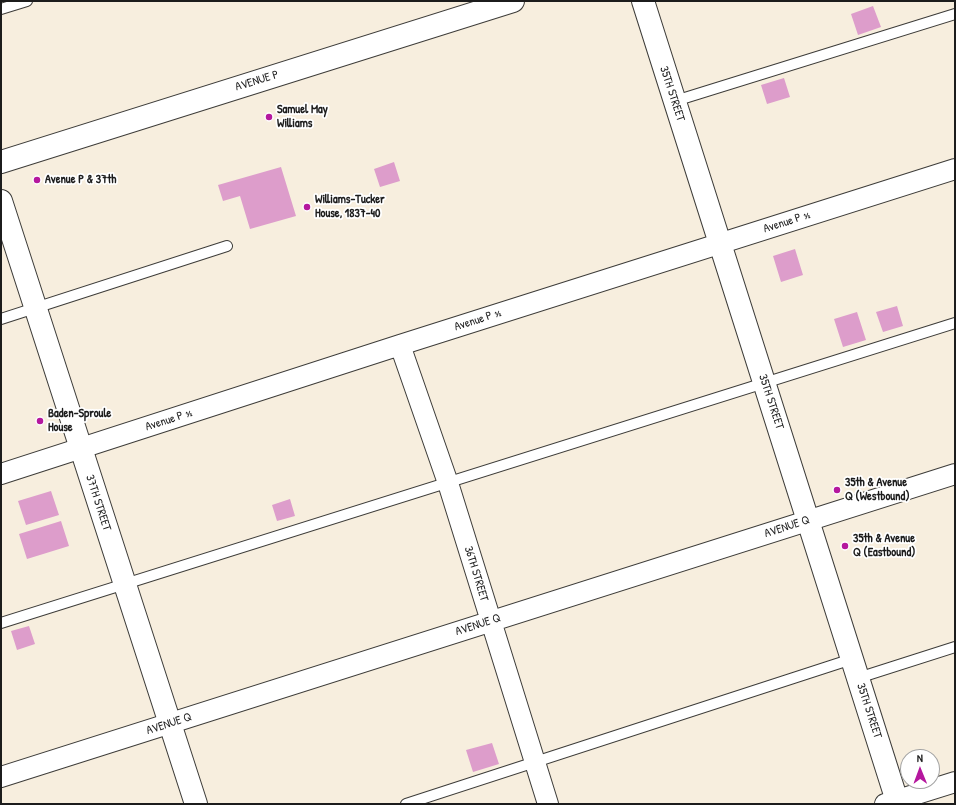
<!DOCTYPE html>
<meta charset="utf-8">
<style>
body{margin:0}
#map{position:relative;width:956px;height:805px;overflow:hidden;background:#f7eede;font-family:"Patrick Hand",sans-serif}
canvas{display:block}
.frame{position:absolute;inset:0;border:2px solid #1c1c1c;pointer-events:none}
.north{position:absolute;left:900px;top:749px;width:40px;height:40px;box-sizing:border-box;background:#fff;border:1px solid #a4a4a4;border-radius:50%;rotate:359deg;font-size:11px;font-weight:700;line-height:16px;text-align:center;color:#1c1c1c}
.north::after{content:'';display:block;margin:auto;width:14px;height:18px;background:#b5179e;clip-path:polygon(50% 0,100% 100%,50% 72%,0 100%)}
</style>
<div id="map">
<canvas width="956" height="805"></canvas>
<div class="frame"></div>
<div class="north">N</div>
</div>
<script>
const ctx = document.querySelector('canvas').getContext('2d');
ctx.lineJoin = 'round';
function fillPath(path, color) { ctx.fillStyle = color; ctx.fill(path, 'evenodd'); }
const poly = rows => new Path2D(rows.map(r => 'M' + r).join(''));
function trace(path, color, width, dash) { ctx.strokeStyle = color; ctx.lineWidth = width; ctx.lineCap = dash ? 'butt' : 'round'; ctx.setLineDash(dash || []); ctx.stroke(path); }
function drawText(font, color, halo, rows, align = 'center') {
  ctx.font = font + ' "Patrick Hand",sans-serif'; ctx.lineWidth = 3.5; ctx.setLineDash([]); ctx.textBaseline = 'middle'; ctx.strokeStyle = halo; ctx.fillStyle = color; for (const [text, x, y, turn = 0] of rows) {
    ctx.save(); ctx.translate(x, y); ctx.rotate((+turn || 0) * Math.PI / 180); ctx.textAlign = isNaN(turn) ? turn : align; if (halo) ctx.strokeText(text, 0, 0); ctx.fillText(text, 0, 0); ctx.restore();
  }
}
const building = poly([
 [873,6,881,27,858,35,851,14],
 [784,78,790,97,767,104,761,85],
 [394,162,400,181,380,187,374,169],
 [281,167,296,216,250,229,240,196,223,201,218,185],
 [795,249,803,275,781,282,773,256],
 [897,306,903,326,883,332,876,312],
 [857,312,866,340,843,347,834,319],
 [51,491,59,515,26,525,18,501],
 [290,499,295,516,277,521,272,505],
 [61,521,69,546,27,559,19,534],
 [29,626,35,644,17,650,11,631],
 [492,743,499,764,473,772,466,750]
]);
const service = poly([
 [1,9,27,1],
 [675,101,955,14],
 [1,319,227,246],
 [1,623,955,323],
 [858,678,955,647],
 [406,804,852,659]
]);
const minor = poly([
 [400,345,448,483,548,804],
 [1,474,400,345,955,169],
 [1,777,955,474],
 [885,804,955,782]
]);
const tertiary = poly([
 [643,1,898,804]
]);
const secondary = poly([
 [1,162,513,1],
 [1,201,196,804]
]);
const markers = [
 [269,117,4,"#b5179e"],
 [37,180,4,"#b5179e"],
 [307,207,4,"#b5179e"],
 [40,421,4,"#b5179e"],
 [837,490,4,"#b5179e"],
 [845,546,4,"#b5179e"]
];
const streetNames = [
 ["AVENUE P",257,81,-17],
 ["35TH STREET",672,94,72],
 ["Avenue P ½",787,222,-18],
 ["Avenue P ½",478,320,-18],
 ["35TH STREET",771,402,72],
 ["Avenue P ½",169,420,-18],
 ["37TH STREET",98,503,72],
 ["AVENUE Q",787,527,-18],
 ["36TH STREET",476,574,73],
 ["AVENUE Q",478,625,-18],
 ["35TH STREET",869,711,72],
 ["AVENUE Q",169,724,-18]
];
const poiNames = [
 ["Samuel May",277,110],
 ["Williams",277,124],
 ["Avenue P & 37th",45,180],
 ["Williams-Tucker",315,200],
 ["House, 1837-40",315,214],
 ["Baden-Sproule",48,414],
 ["House",48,428],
 ["35th & Avenue",845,483],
 ["Q (Westbound)",845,497],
 ["35th & Avenue",853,539],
 ["Q (Eastbound)",853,553]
];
fillPath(building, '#dd9dcb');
trace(service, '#3d3c39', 12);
trace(minor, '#3d3c39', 22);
trace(tertiary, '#3d3c39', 24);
trace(secondary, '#3d3c39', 24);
trace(service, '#fff', 10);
trace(minor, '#fff', 20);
trace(tertiary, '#fff', 22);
trace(secondary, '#fff', 22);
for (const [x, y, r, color] of markers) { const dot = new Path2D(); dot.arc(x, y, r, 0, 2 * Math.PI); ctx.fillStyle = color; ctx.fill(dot); trace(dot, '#fff', 1.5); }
drawText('12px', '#1c1c1c', '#fff', streetNames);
drawText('bold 12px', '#1c1c1c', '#fff', poiNames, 'left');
</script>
